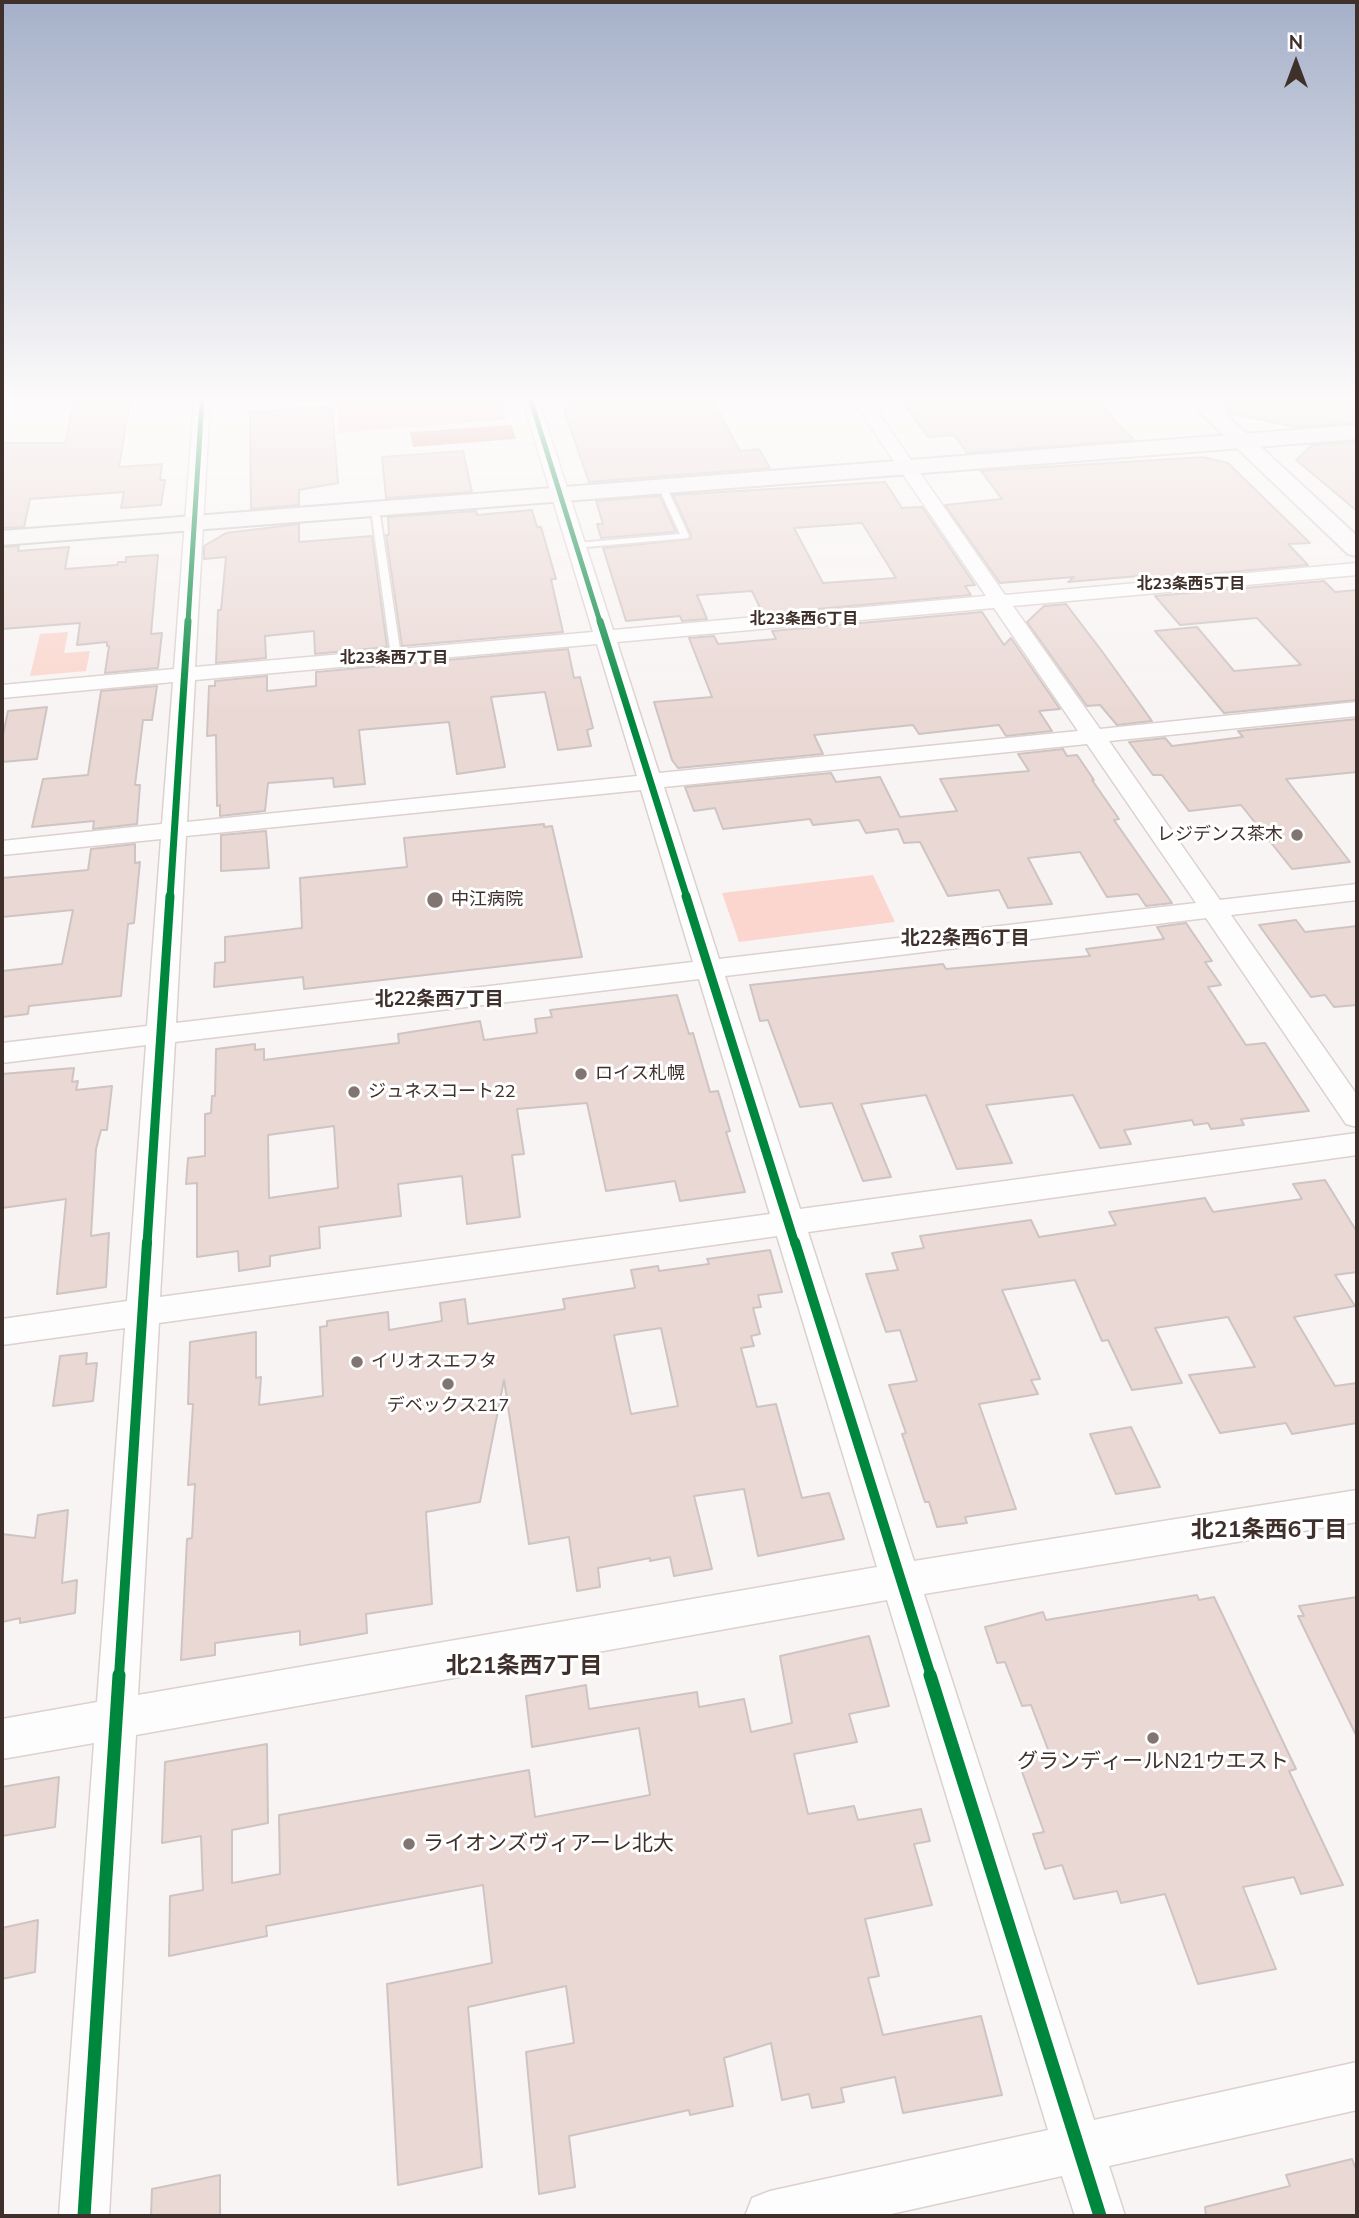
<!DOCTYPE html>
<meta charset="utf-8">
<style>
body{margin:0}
#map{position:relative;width:1359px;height:2218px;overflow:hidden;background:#f9f4f4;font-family:Mulish,sans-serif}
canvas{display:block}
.frame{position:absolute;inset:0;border:4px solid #3f302b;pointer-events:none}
.north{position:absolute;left:1261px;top:28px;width:70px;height:70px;-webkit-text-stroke:5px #fff;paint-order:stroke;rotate:0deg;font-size:19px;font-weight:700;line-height:28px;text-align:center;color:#3f302b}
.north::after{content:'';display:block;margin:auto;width:24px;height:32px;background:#3f302b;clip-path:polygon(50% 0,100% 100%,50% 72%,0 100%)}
</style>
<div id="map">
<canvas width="1359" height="2218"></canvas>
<div class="frame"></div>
<div class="north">N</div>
</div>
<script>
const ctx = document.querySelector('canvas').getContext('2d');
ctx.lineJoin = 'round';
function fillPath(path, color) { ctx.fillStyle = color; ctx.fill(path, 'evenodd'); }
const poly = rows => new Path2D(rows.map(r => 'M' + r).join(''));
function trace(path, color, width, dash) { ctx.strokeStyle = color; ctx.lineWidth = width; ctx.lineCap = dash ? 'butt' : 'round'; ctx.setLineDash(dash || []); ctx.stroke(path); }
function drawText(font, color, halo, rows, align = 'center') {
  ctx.font = font + ' Mulish,"Noto Sans JP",sans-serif'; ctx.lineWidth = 6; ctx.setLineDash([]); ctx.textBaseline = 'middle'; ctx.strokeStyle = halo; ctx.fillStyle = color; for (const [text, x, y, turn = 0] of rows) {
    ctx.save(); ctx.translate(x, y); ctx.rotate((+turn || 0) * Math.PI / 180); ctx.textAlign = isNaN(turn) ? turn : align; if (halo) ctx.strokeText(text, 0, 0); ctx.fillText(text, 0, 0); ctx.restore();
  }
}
const green = poly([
 [337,401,502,401,506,420,339,433],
 [68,632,64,653,90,651,86,671,30,676,40,634],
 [873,875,895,922,739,942,722,893]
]);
const water = poly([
 [511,425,516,439,413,447,410,432]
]);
const building = poly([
 [74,401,130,401,119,467,162,464,160,480,165,480,161,505,121,508,124,492,30,499,24,527,2,528,2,443,65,443,74,401],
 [567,401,713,401,740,451,759,449,770,468,589,482,564,410,570,410,567,401],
 [901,401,1097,401,1134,440,967,453,954,435,928,437,901,401],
 [1227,401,1357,401,1357,423,1294,427,1228,413,1227,401],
 [332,406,338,483,299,490,299,505,251,509,250,412,332,406],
 [1357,442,1357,511,1296,460,1312,445,1357,442],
 [463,451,472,492,386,498,382,457,463,451],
 [1203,457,1228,463,1310,543,1288,544,1308,565,1142,580,1139,576,1068,582,1074,577,1000,583,945,505,1002,499,981,471,1203,457],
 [885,482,902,508,922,507,975,585,965,586,971,595,763,614,752,591,697,595,707,619,682,621,680,616,626,621,603,548,690,539,691,535,673,495,885,482],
 [862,523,896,578,823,583,794,528,862,523],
 [660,496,676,532,601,538,597,524,603,524,596,501,660,496],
 [532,510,537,527,541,527,556,579,551,579,563,632,402,646,386,535,389,535,388,517,476,511,477,515,532,510],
 [299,524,299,542,372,536,387,647,315,654,314,631,265,636,266,658,216,663,218,610,221,610,226,557,204,559,204,546,226,533,299,524],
 [19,546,18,551,69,547,65,569,117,565,118,562,126,562,126,557,158,555,151,634,162,633,158,668,105,673,109,646,107,646,107,642,77,645,80,623,2,629,2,547,19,546],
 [1324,581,1335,592,1357,590,1357,700,1224,713,1155,631,1197,627,1234,671,1301,665,1257,618,1180,625,1155,596,1324,581],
 [1066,604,1104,654,1152,721,1117,725,1100,705,1087,706,1027,622,1044,606,1066,604],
 [982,612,1004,645,1011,638,1060,709,1039,711,1052,731,1006,736,999,725,919,734,913,725,814,735,823,754,678,768,672,760,654,702,712,697,689,638,714,636,718,644,776,639,772,631,982,612],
 [568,649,574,678,580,677,593,728,587,730,591,746,558,750,545,692,491,697,505,767,457,774,449,722,359,730,365,784,334,787,333,778,268,783,265,811,220,816,220,805,217,806,216,735,207,736,209,686,215,686,215,681,267,676,267,691,316,686,316,672,568,649],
 [157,686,152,720,143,720,135,785,140,785,137,824,93,829,94,821,32,827,43,779,88,775,101,691,157,686],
 [47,707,37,759,2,762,2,740,8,711,47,707],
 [1357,719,1357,772,1286,779,1350,862,1292,869,1241,805,1189,811,1162,775,1153,775,1129,742,1165,738,1172,746,1243,737,1238,731,1357,719],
 [1063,749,1067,756,1077,755,1094,780,1092,780,1119,819,1114,820,1172,903,1146,906,1138,894,1107,897,1080,852,1028,858,1052,904,1008,908,999,890,948,896,920,842,904,843,898,829,866,833,859,820,813,825,810,819,723,829,715,808,694,811,685,787,831,773,836,782,880,777,900,817,957,811,940,779,1029,771,1018,754,1063,749],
 [544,824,544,827,552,826,582,957,304,989,303,977,214,987,215,963,225,962,225,937,302,928,300,878,407,867,404,838,544,824],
 [266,831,269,868,221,871,221,835,266,831],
 [135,844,135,863,140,862,134,923,128,924,121,996,29,1006,28,1014,2,1017,2,971,62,964,73,910,2,917,2,878,88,870,91,849,135,844],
 [1296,920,1305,932,1357,926,1357,1005,1334,1007,1325,995,1311,997,1259,925,1296,920],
 [1186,923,1212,961,1205,962,1221,985,1208,987,1246,1045,1265,1043,1309,1111,1241,1119,1244,1125,1211,1129,1208,1123,1194,1125,1192,1120,1124,1130,1131,1144,1100,1148,1073,1095,986,1105,1012,1163,957,1169,926,1095,861,1104,891,1177,863,1181,832,1103,800,1107,768,1020,760,1021,750,985,943,964,946,969,1090,956,1086,949,1164,939,1157,927,1186,923],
 [677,995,689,1034,693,1033,710,1092,718,1091,730,1131,726,1132,745,1192,680,1201,675,1181,606,1191,587,1103,517,1109,524,1154,512,1155,520,1217,467,1224,462,1176,398,1184,401,1216,319,1227,320,1248,270,1256,270,1266,239,1271,238,1251,197,1257,197,1183,186,1184,188,1158,205,1156,205,1114,211,1113,212,1096,215,1096,216,1049,255,1044,255,1050,264,1049,264,1060,399,1043,398,1034,480,1021,484,1040,537,1033,535,1019,552,1017,550,1010,677,995],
 [334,1126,338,1188,269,1198,268,1135,334,1126],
 [74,1068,72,1082,78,1081,76,1090,112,1086,107,1130,101,1130,96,1149,91,1236,109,1233,106,1287,57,1294,66,1199,2,1208,2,1074,74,1068],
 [1325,1180,1357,1232,1357,1272,1335,1275,1355,1306,1294,1317,1335,1386,1357,1383,1357,1423,1292,1434,1286,1423,1220,1433,1189,1375,1255,1367,1228,1317,1155,1328,1182,1383,1132,1390,1108,1340,1102,1341,1075,1280,1002,1290,1040,1379,1031,1380,1038,1394,979,1404,1016,1509,965,1517,967,1523,937,1527,929,1502,925,1502,902,1434,906,1433,889,1385,917,1381,900,1330,886,1332,866,1274,898,1270,892,1253,924,1248,920,1236,1031,1220,1039,1237,1116,1225,1109,1212,1205,1198,1213,1212,1302,1199,1293,1184,1325,1180],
 [770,1250,782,1292,758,1295,761,1307,753,1308,760,1334,751,1336,754,1346,741,1348,757,1407,776,1404,802,1498,829,1493,844,1539,758,1556,744,1489,694,1496,712,1569,674,1576,670,1557,650,1561,650,1558,598,1568,600,1587,577,1591,569,1537,529,1544,504,1380,480,1502,426,1512,432,1604,366,1614,367,1633,300,1645,300,1631,215,1643,215,1655,181,1660,187,1539,192,1538,195,1484,188,1485,193,1404,188,1404,190,1342,256,1332,256,1378,261,1377,259,1405,323,1396,320,1327,327,1326,327,1321,388,1312,389,1330,442,1321,440,1303,465,1299,468,1324,565,1309,563,1299,635,1288,631,1270,658,1266,659,1271,709,1264,707,1259,770,1250],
 [661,1328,678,1406,631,1414,614,1335,661,1328],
 [87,1353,86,1364,97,1363,93,1401,53,1406,60,1356,87,1353],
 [1131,1427,1160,1487,1116,1494,1090,1434,1131,1427],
 [68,1510,62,1583,77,1580,75,1613,20,1623,20,1618,2,1622,2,1534,35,1538,38,1515,68,1510],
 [1197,1595,1199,1600,1214,1597,1296,1769,1289,1771,1343,1885,1301,1894,1294,1877,1243,1887,1276,1969,1198,1984,1165,1894,1121,1903,1117,1891,1074,1899,1062,1865,1045,1869,1033,1834,1044,1832,1017,1758,1049,1752,1031,1705,1022,1706,1005,1662,997,1663,985,1627,1043,1612,1046,1620,1197,1595],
 [1357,1597,1357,1737,1298,1616,1304,1616,1299,1606,1357,1597],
 [869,1636,889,1706,849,1714,857,1742,794,1754,808,1814,854,1806,858,1820,921,1809,930,1841,914,1844,932,1905,865,1919,879,1976,868,1978,883,2035,981,2016,1002,2095,903,2113,895,2077,841,2088,844,2102,812,2108,809,2094,782,2100,771,2043,724,2058,733,2106,690,2115,689,2110,569,2136,575,2187,539,2194,526,2052,574,2043,566,1986,468,2007,482,2167,398,2185,387,1984,492,1963,483,1885,266,1926,267,1936,169,1956,170,1896,203,1890,201,1836,162,1843,165,1762,267,1744,268,1823,232,1830,232,1883,280,1874,279,1815,529,1770,535,1817,650,1795,639,1728,532,1747,526,1696,586,1685,589,1709,697,1692,699,1707,744,1699,751,1732,792,1723,780,1656,869,1636],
 [59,1777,55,1827,2,1836,2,1787,59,1777],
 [38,1920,35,1972,2,1979,2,1928,38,1920],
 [1352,2159,1357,2172,1357,2216,1206,2216,1205,2207,1290,2186,1286,2175,1352,2159],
 [220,2175,220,2216,151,2216,152,2189,220,2175]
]);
const lane = poly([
 [662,483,666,486,689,536,688,538,574,548,574,544,577,543,680,534,658,486,662,483],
 [375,506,379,509,401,656,396,659,391,656,371,509,375,506]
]);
const street = poly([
 [194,401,210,401,195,667,593,632,523,401,539,401,613,630,986,596,853,401,870,401,1005,595,1357,563,1357,575,1013,606,1100,729,1357,702,1357,716,1109,741,1220,900,1357,884,1357,900,1231,915,1357,1095,1357,1127,1346,1124,1206,918,725,976,800,1209,1357,1133,1357,1155,808,1232,914,1561,1357,1490,1357,1522,924,1594,1094,2120,1357,2062,1357,2110,1109,2166,1125,2216,1075,2216,1062,2176,882,2216,745,2216,752,2198,770,2191,1048,2130,887,1600,136,1735,109,2216,59,2216,94,1743,2,1759,2,1719,97,1702,125,1328,2,1345,2,1319,127,1301,146,1045,2,1063,2,1043,147,1026,161,839,2,855,2,841,162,824,173,682,2,698,2,685,174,669,194,401],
 [994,608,1078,731,659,773,617,642,994,608],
 [597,644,637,776,187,822,195,680,597,644],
 [1087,744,1196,903,719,959,664,787,1087,744],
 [641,790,693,962,176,1023,186,836,641,790],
 [699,979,770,1214,160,1297,175,1042,699,979],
 [777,1236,877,1567,138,1695,159,1323,777,1236]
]);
const secondary = poly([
 [1188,401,1211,401,1357,536,1357,556,1348,554,1188,401]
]);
const primary = poly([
 [1357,425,1357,439,2,545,2,531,1357,425]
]);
const cyclewayFar4 = poly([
 [531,401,600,622],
 [188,622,202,401]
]);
const cyclewayFar3 = poly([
 [600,621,687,898],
 [170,898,188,621]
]);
const cyclewayFar2 = poly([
 [686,896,795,1244],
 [147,1244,170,896]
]);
const cyclewayFar1 = poly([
 [795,1242,931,1676],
 [119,1676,147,1242]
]);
const cycleway = poly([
 [930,1675,1100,2216],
 [84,2216,119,1675]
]);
const markers = [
 [1297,835,7,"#807571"],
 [435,900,9,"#807571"],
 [581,1074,7,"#807571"],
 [354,1092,7,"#807571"],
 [357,1362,7,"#807571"],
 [448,1384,7,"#807571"],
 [1153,1738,7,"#807571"],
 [409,1844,7,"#807571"]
];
const farNeighbourhoodnames = [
 ["北23条西5丁目",1191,584],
 ["北23条西6丁目",804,619],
 ["北23条西7丁目",394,658]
];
const poiNames = [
 ["レジデンス茶木",1283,835,"right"],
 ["中江病院",451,900],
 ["ロイス札幌",595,1074],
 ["ジュネスコート22",368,1092],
 ["イリオスエフタ",371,1362],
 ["デベックス217",448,1406,"center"]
];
const neighbourhoodNames = [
 ["北22条西6丁目",965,938],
 ["北22条西7丁目",439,999]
];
const nearPoinames = [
 ["グランディールN21ウエスト",1153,1762],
 ["ライオンズヴィアーレ北大",423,1844,"left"]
];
const nearNeighbourhoodnames = [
 ["北21条西6丁目",1269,1530],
 ["北21条西7丁目",524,1666]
];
fillPath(green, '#fad6ce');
fillPath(water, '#e0a99a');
fillPath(building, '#ead8d4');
trace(building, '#cec4c2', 2);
trace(lane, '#dbd1cf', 4);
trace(street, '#dbd1cf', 3);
trace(secondary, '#dbd1cf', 4);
trace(primary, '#cbc4c3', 4);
fillPath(lane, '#fefdfd');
fillPath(street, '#fefdfd');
fillPath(secondary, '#fbf9f9');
fillPath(primary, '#f8f6f5');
trace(cyclewayFar4, '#00873e', 5);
trace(cyclewayFar3, '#00873e', 7);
trace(cyclewayFar2, '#00873e', 9);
trace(cyclewayFar1, '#00873e', 10);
trace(cycleway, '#00873e', 13);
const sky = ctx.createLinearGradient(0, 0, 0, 712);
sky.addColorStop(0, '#a5b0c9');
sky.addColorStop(0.56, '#fcfafa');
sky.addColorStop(1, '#fcfafa00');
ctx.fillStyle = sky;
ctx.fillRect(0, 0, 1359, 712);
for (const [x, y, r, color] of markers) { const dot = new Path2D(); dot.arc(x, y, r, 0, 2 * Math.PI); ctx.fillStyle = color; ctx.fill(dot); trace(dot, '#fff', 2.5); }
drawText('bold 16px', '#3f302b', '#fff', farNeighbourhoodnames);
drawText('18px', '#3f302b', '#fff', poiNames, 'left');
drawText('bold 19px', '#3f302b', '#fff', neighbourhoodNames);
drawText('21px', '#3f302b', '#fff', nearPoinames);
drawText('bold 23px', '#3f302b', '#fff', nearNeighbourhoodnames);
</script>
